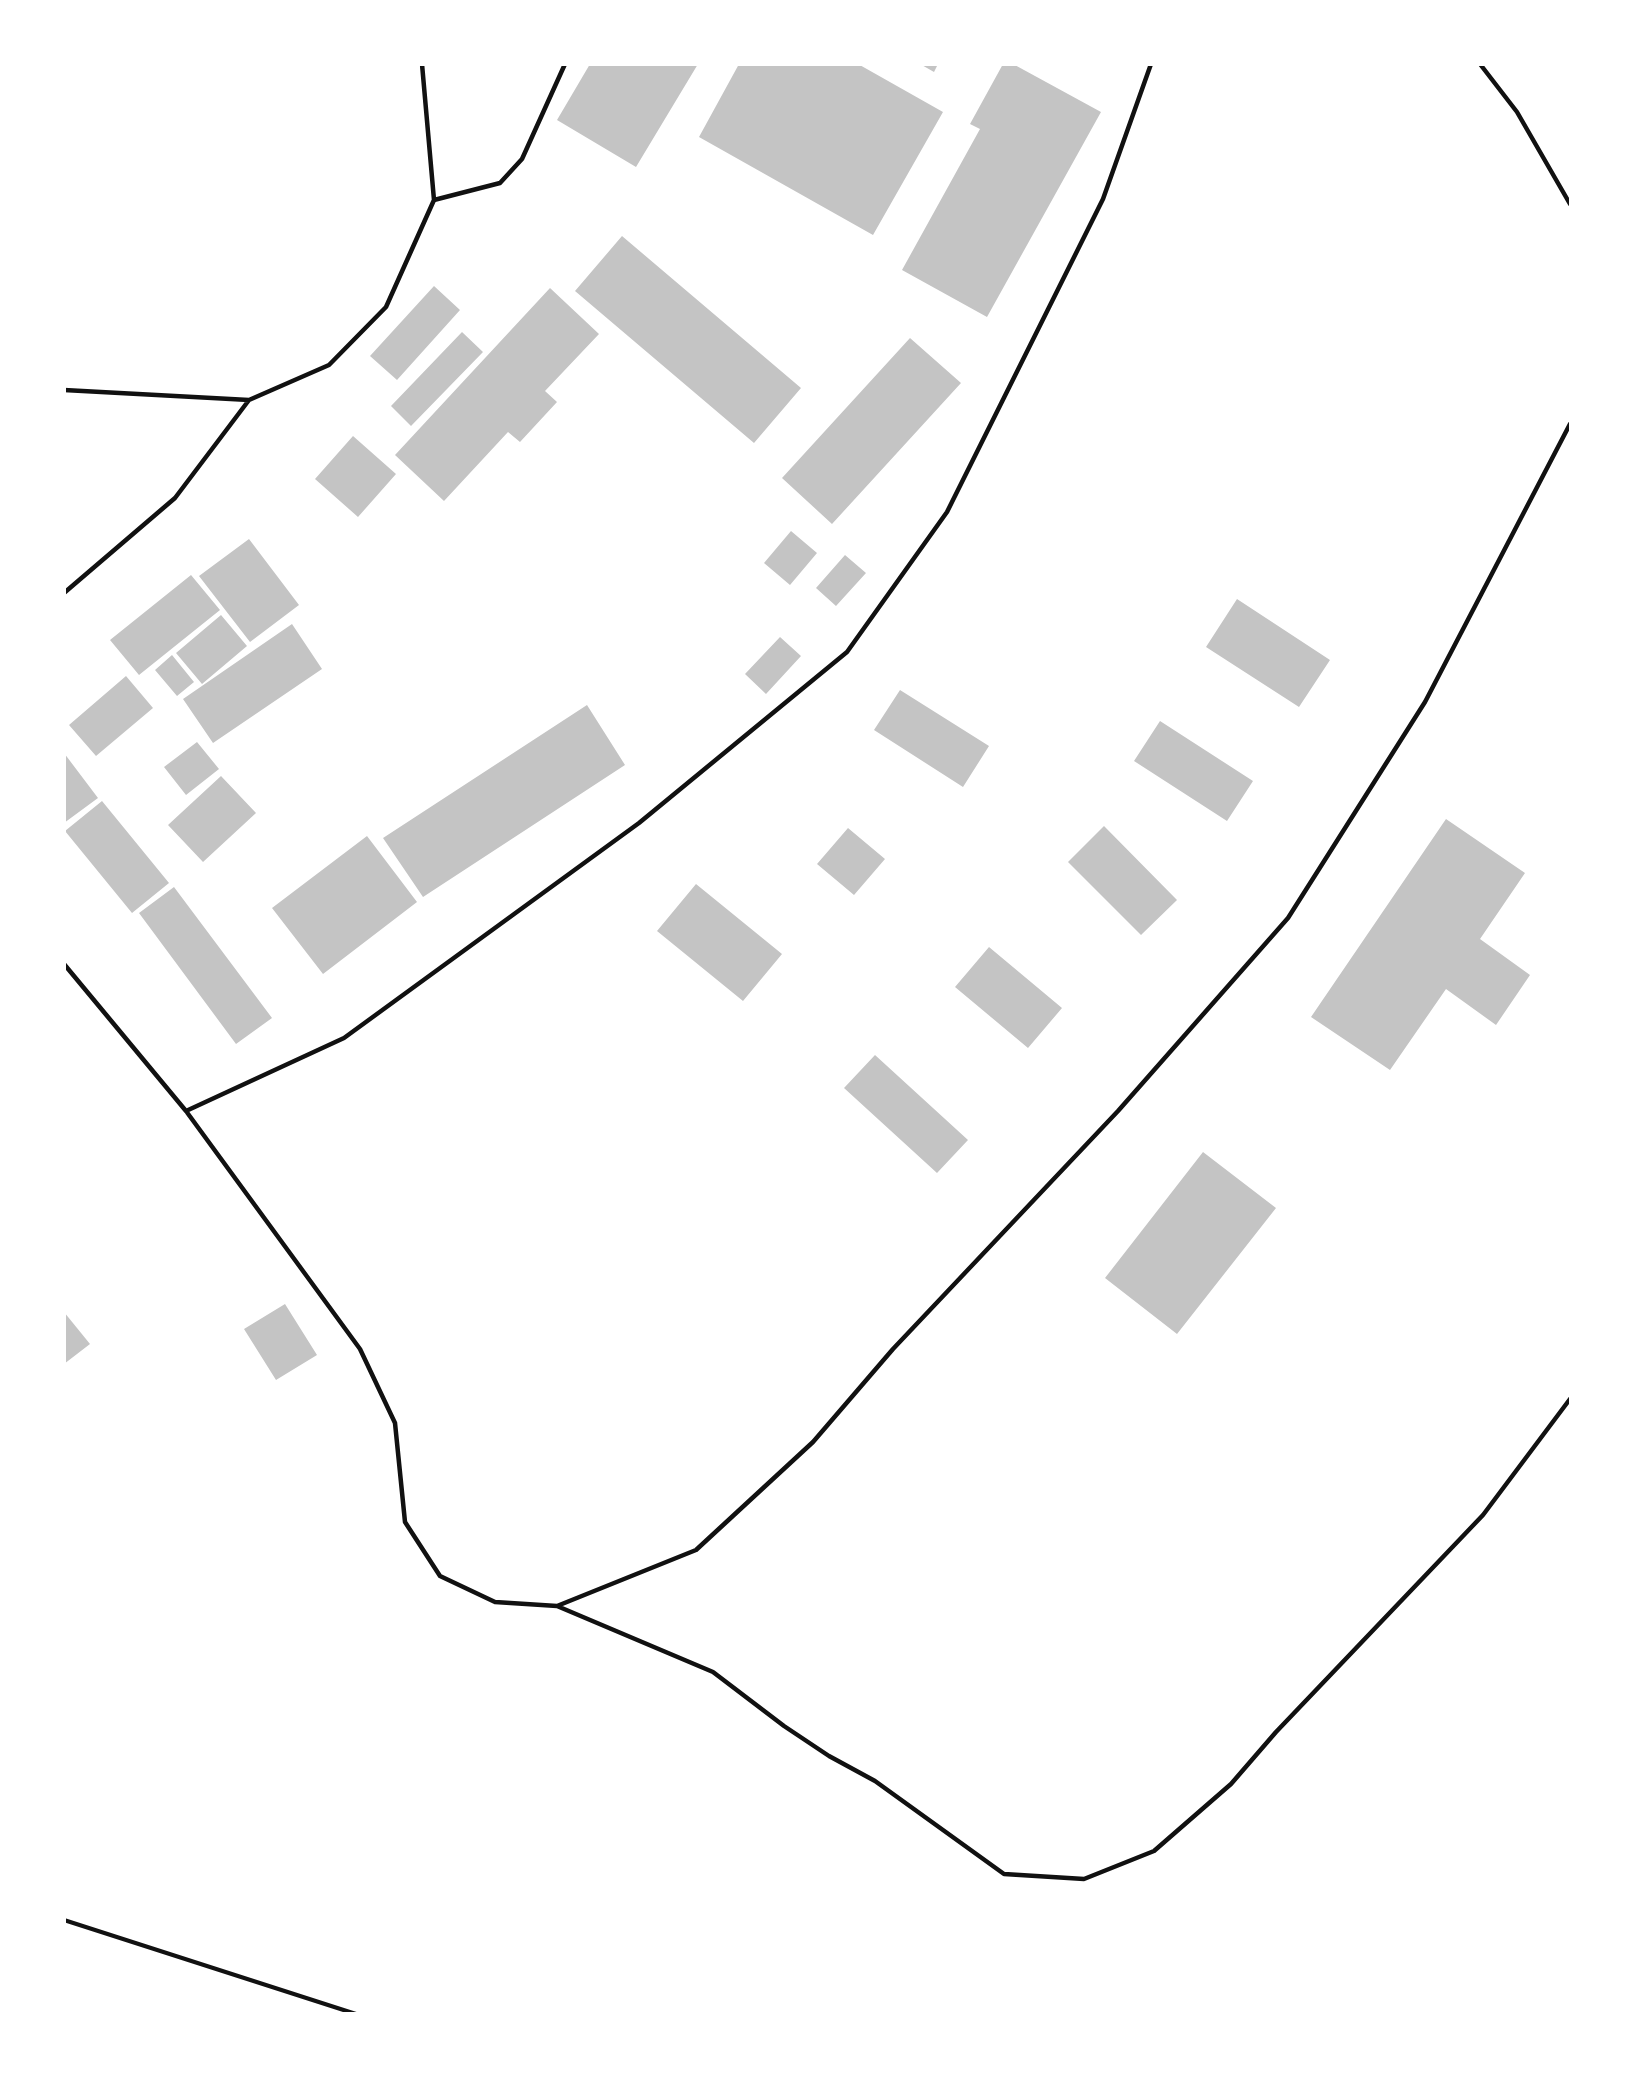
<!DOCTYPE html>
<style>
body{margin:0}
#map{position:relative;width:1635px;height:2078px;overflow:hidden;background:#fff;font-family:Mulish,sans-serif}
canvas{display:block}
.frame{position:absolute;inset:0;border:66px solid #fff;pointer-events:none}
</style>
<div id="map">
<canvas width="1635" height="2078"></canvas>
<div class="frame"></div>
</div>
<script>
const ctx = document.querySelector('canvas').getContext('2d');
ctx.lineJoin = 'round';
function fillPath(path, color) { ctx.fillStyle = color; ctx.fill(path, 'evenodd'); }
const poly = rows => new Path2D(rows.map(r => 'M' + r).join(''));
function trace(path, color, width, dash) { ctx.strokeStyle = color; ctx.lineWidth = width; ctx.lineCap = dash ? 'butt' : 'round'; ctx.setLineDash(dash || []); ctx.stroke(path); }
const building = poly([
 [590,64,698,64,636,167,557,120],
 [739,64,858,64,943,112,873,235,699,137],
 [920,64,938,64,934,72],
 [1003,64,1013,64,1101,112,987,317,902,270,980,129,970,124],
 [622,236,801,388,754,443,575,291],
 [434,286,460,310,397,380,370,356],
 [550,288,599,334,545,391,557,402,520,442,508,432,444,501,395,455],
 [462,332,483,352,411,426,391,406],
 [910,338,961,383,832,524,782,478],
 [353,436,396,474,358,517,315,479],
 [791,531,817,553,790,585,764,563],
 [249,539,299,605,250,642,199,576],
 [845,555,866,573,836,606,816,588],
 [191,575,220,610,139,675,110,640],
 [1237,599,1330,660,1299,707,1206,647],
 [221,615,247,646,202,684,176,653],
 [292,624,322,669,213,743,183,699],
 [780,637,801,656,766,694,745,674],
 [172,655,194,682,177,696,155,670],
 [126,676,153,708,96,756,69,725],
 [900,690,989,746,963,787,874,730],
 [587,705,625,765,423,897,383,838],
 [1160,721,1253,781,1227,821,1134,761],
 [197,742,219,769,186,795,164,767],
 [64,753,98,798,64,823],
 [221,776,256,813,203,862,168,825],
 [102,801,169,883,132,913,65,831],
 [1446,819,1525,873,1480,939,1530,975,1496,1025,1446,989,1390,1070,1311,1017],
 [1104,826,1177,900,1141,935,1068,862],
 [848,828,885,859,854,895,817,864],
 [367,836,417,902,323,974,272,908],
 [696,884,782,954,743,1001,657,931],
 [174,887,272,1018,236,1044,139,913],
 [989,947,1062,1008,1028,1048,955,987],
 [875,1055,968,1140,937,1173,844,1088],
 [1203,1152,1276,1208,1177,1334,1105,1278],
 [285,1304,317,1355,276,1380,244,1329],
 [64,1312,90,1344,64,1364]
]);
const path = poly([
 [64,1920,356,2014]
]);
const service = poly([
 [422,64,434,200],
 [1480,64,1517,112,1570,204],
 [64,390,249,400],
 [64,593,175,498,249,400,329,365,386,307,434,200,500,183,522,159,565,64],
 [64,964,186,1111,360,1349,395,1423,405,1522,440,1576,495,1602,557,1606,696,1550,813,1442,893,1349,1118,1111,1288,918,1425,702,1570,424],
 [186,1111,344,1038,639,823,847,652,947,512,1103,199,1151,64],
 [557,1606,713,1672,784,1726,829,1756,875,1781,1004,1874,1084,1879,1154,1851,1231,1784,1276,1732,1483,1515,1570,1399]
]);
fillPath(building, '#c4c4c4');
trace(path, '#111', 4);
trace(service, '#111', 4.5);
</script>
